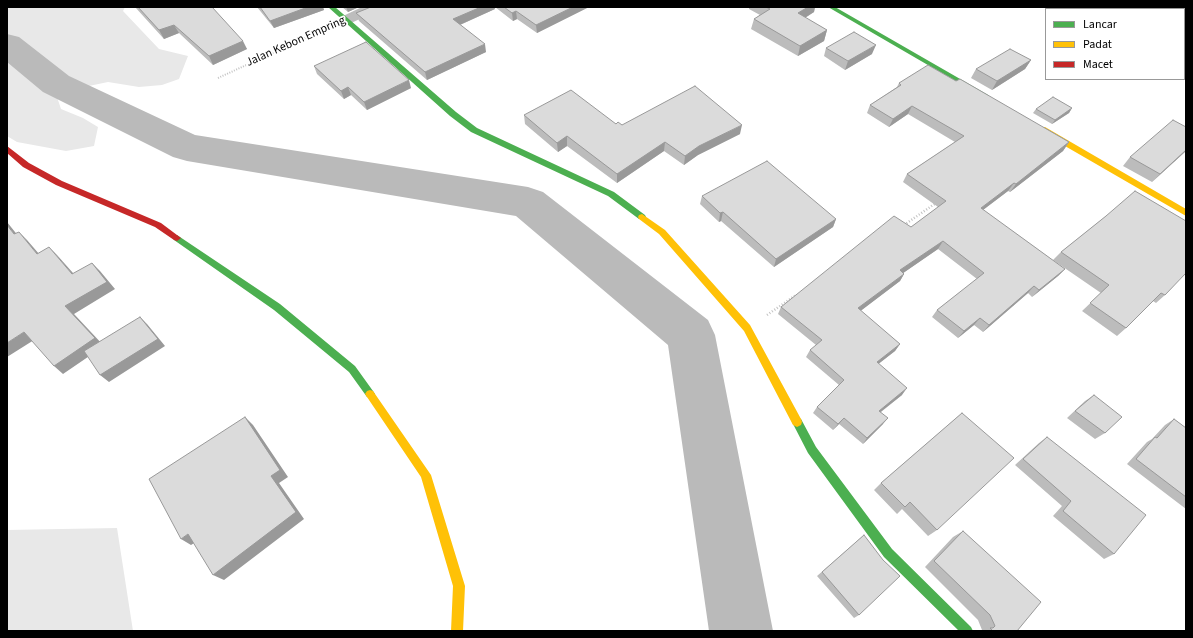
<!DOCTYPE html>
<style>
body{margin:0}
#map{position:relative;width:1193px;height:638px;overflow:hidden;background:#fff;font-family:"Source Sans 3",sans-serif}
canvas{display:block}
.frame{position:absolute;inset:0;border:8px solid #000;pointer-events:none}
.legend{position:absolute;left:1045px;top:8px;width:140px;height:72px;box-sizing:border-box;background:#fff;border:1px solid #999;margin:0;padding:5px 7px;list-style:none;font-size:12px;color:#000}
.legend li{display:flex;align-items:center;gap:8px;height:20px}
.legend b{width:20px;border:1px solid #999}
</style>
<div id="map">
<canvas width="1193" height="638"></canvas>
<div class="frame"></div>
<ul class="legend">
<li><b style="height:5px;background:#4caf50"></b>Lancar</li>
<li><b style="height:5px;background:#ffc107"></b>Padat</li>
<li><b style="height:5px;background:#c62828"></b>Macet</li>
</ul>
</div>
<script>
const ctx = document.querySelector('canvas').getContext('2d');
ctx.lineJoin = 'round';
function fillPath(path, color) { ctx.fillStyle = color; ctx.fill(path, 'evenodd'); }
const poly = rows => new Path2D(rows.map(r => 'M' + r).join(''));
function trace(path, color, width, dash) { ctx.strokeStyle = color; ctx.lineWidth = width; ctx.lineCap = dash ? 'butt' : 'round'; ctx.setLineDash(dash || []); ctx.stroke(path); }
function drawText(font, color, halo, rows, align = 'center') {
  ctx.font = font + ' "Source Sans 3",sans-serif'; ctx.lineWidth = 3.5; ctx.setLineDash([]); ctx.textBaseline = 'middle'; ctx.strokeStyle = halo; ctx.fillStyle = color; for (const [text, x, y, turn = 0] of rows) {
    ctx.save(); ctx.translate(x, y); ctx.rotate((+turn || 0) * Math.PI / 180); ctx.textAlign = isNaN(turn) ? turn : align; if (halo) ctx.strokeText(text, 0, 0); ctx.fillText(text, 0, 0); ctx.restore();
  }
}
const green = poly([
 [7,7,125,7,123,11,159,49,188,56,179,79,162,85,139,87,108,82,84,87,57,97,61,109,83,118,98,127,94,146,66,151,17,142,7,136],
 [117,528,133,631,7,631,7,530]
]);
const river = poly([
 [7,34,19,37,69,76,195,135,528,187,543,192,708,320,715,335,773,631,709,631,668,345,516,216,187,161,173,157,43,92,7,62,7,34]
]);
const pathFar1 = poly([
 [218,78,327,28]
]);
const path = poly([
 [904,225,936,203],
 [767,315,796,295]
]);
const street = poly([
 [362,7,383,7,380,10,351,23,346,25,341,23,338,20,341,17,362,7]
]);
const fast = poly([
 [328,7,335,7,456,112,477,128,614,192,645,215,646,217,645,219,639,219,608,196,471,132,450,116,328,7],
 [828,7,835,7,988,95,987,97,983,97,828,7],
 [177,235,280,304,355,366,373,391,375,394,373,397,370,398,367,397,349,372,274,310,174,240,173,238,177,235],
 [797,417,801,419,816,447,892,549,971,627,973,631,959,631,884,557,808,453,792,422,793,419,797,417]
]);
const slow = poly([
 [1039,127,1045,127,1186,209,1186,216,1039,131,1039,127],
 [642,214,665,230,750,325,801,419,802,422,801,425,797,427,793,425,744,331,659,234,639,219,638,217,639,215,642,214],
 [370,390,373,391,431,475,465,586,463,631,451,631,453,586,421,477,367,397,365,394,367,391,370,390]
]);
const jam = poly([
 [7,146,29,163,62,181,161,223,181,238,177,241,174,240,155,227,56,185,23,167,7,153,7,146]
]);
const wall = poly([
 [135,7,212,7,247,49,213,65,179,33,164,39],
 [257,7,323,7,324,10,274,28],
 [342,7,359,7,348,12],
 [371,7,494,7,495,9,460,25,486,52,427,80,359,21,356,13],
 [495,7,589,7,537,33,517,19,513,21],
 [749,7,815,7,814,12,805,18,827,30,824,41,798,56,751,29,754,19,760,15,749,9],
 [826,48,872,54,845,70,824,56],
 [1031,60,1025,69,992,90,971,78,976,69],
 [314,66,411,88,367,110,351,95,344,99,317,74],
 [956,81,1069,142,1063,151,1010,192,1008,191,983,210,1065,269,1058,276,1032,297,1028,293,983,332,974,325,958,338,932,317,937,310,977,279,938,249,903,273,904,274,900,281,860,311,900,344,895,351,878,364,902,395,881,412,883,424,863,444,839,424,833,430,813,413,817,407,839,385,806,357,810,350,816,345,778,314,781,307,911,227,938,207,903,182,907,174,955,142,908,114,889,127,867,113,870,105,897,87,899,83],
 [1072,108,1069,113,1052,124,1033,113,1036,109],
 [524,115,616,124,622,125,740,134,698,155,684,165,664,151,617,183,567,146,558,152,525,124],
 [1186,127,1186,151,1152,182,1123,166,1130,157],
 [702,196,836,219,833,227,774,267,721,221,719,222,700,204],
 [1106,216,1165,295,1156,303,1153,301,1126,328,1117,336,1082,311,1101,293,1053,260,1061,252],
 [1094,395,1105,433,1095,439,1067,418,1085,401],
 [962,413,937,530,928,536,902,509,897,514,874,490,881,483],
 [1174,419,1186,428,1186,509,1127,464,1147,442,1152,439,1165,425],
 [1047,437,1114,554,1104,559,1053,516,1062,506,1015,465,1039,443],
 [963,531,1017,631,982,631,982,630,978,620,925,567,953,537],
 [864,535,859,615,854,618,817,576]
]);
const shadedWall = poly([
 [308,7,323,7,324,10,274,28,270,21],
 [346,7,359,7,348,12],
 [481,7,494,7,495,9,455,27,453,19],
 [573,7,589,7,537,33,536,25],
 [808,7,815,7,814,12,795,24,798,13],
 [516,11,517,19,513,21,512,13],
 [174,25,179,33,164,39,159,30],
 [827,30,824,41,798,56,800,46],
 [243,41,247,49,213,65,209,56],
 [485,44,486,52,427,80,425,72],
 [876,45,872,54,845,70,848,61],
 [1031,60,1025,69,992,90,997,81],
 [409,80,411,88,367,110,364,102],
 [348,87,351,95,344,99,341,91],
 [912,106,908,114,889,127,893,119],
 [1072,108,1069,113,1052,124,1055,120],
 [742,125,740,134,698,155,684,165,685,156,699,146],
 [567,136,567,146,558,152,557,143],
 [665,142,664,151,617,183,617,174],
 [1069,142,1063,151,1010,192,1016,184],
 [1186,150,1186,151,1152,182,1160,174],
 [1014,183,1008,191,975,216,981,208],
 [723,212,721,221,719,222,720,213],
 [836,219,833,227,774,267,776,259],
 [7,222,23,242,14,234,7,225],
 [19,232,27,240,46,262,37,254],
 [943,241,938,249,896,278,900,270],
 [49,247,57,255,81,282,72,274],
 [92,263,100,271,115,289,74,314,104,346,63,374,54,366,65,306],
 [1065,269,1058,276,1032,297,1039,290],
 [904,274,900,281,854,316,858,308],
 [1034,286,1028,293,983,332,989,325],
 [140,317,147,324,165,346,109,382,100,375],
 [980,318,974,325,958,338,964,331],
 [24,332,34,340,7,357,7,343],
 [900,344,895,351,872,369,877,362],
 [907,388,902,395,874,417,879,411],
 [245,417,253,425,288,477,279,483,304,519,224,580,213,575,271,476],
 [844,418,839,424,833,430,838,424],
 [888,418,883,424,863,444,867,438],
 [188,534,199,540,191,545,181,539]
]);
const building = poly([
 [138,7,212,7,243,41,209,56,174,25,159,30,138,7],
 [260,7,308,7,270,21,260,7],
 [371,7,481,7,453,19,485,44,425,72,356,13,371,7],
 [504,7,573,7,536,25,516,11,512,13,504,7],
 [766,7,808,7,798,13,827,30,800,46,754,19,770,9,766,7],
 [854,32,876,45,848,61,826,48,854,32],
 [366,42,409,80,364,102,348,87,341,91,314,66,366,42],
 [1010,49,1031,60,997,81,976,69,1010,49],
 [928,65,956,81,960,79,1069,142,1016,184,1014,183,981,208,1065,269,1039,290,1034,286,989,325,980,318,964,331,937,310,984,273,943,241,900,270,904,274,858,308,900,344,877,362,907,388,879,411,888,418,867,438,844,418,838,424,817,407,844,380,810,350,822,340,781,307,894,216,911,227,946,201,907,174,964,136,912,106,893,119,870,105,901,85,899,83,928,65],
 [695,86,742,125,699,146,685,156,665,142,617,174,567,136,557,143,524,115,571,90,616,124,618,122,622,125,695,86],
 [1053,97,1072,108,1055,120,1036,109,1053,97],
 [1173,120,1186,127,1186,150,1160,174,1130,157,1173,120],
 [767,161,836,219,776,259,723,212,720,213,702,196,767,161],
 [1135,191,1186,221,1186,273,1165,295,1161,293,1126,328,1090,303,1109,285,1061,252,1106,216,1135,191],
 [7,225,14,234,19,232,37,254,49,247,72,274,92,263,107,282,65,306,95,338,54,366,24,332,7,343,7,225],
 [140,317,158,339,100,375,84,351,140,317],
 [1094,395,1122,417,1105,433,1075,411,1094,395],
 [962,413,1014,458,937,530,910,502,905,507,881,483,962,413],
 [245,417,280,470,271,476,296,512,213,575,188,534,181,539,149,479,245,417],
 [1174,419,1186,428,1186,497,1136,459,1155,437,1157,438,1174,419],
 [1047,437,1146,515,1114,554,1063,511,1071,501,1023,459,1047,437],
 [963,531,1041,602,1017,631,993,631,990,628,993,628,995,626,990,615,934,561,963,531],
 [864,535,883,560,900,576,859,615,822,572,864,535]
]);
const farStreetnames = [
 ["Jalan Kebon Empring",296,42,-24]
];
fillPath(green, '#e8e8e8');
fillPath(river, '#bababa');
trace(pathFar1, '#c2c2c2', 2, [1, 1.5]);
trace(path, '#c2c2c2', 2.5, [1, 2]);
fillPath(street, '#bdbdbd');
fillPath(fast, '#4caf50');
fillPath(slow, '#ffc107');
fillPath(jam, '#c62828');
fillPath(wall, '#bcbcbc');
fillPath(shadedWall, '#999');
fillPath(building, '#dbdbdb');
trace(building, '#999', 1);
drawText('12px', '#000', '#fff', farStreetnames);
</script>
